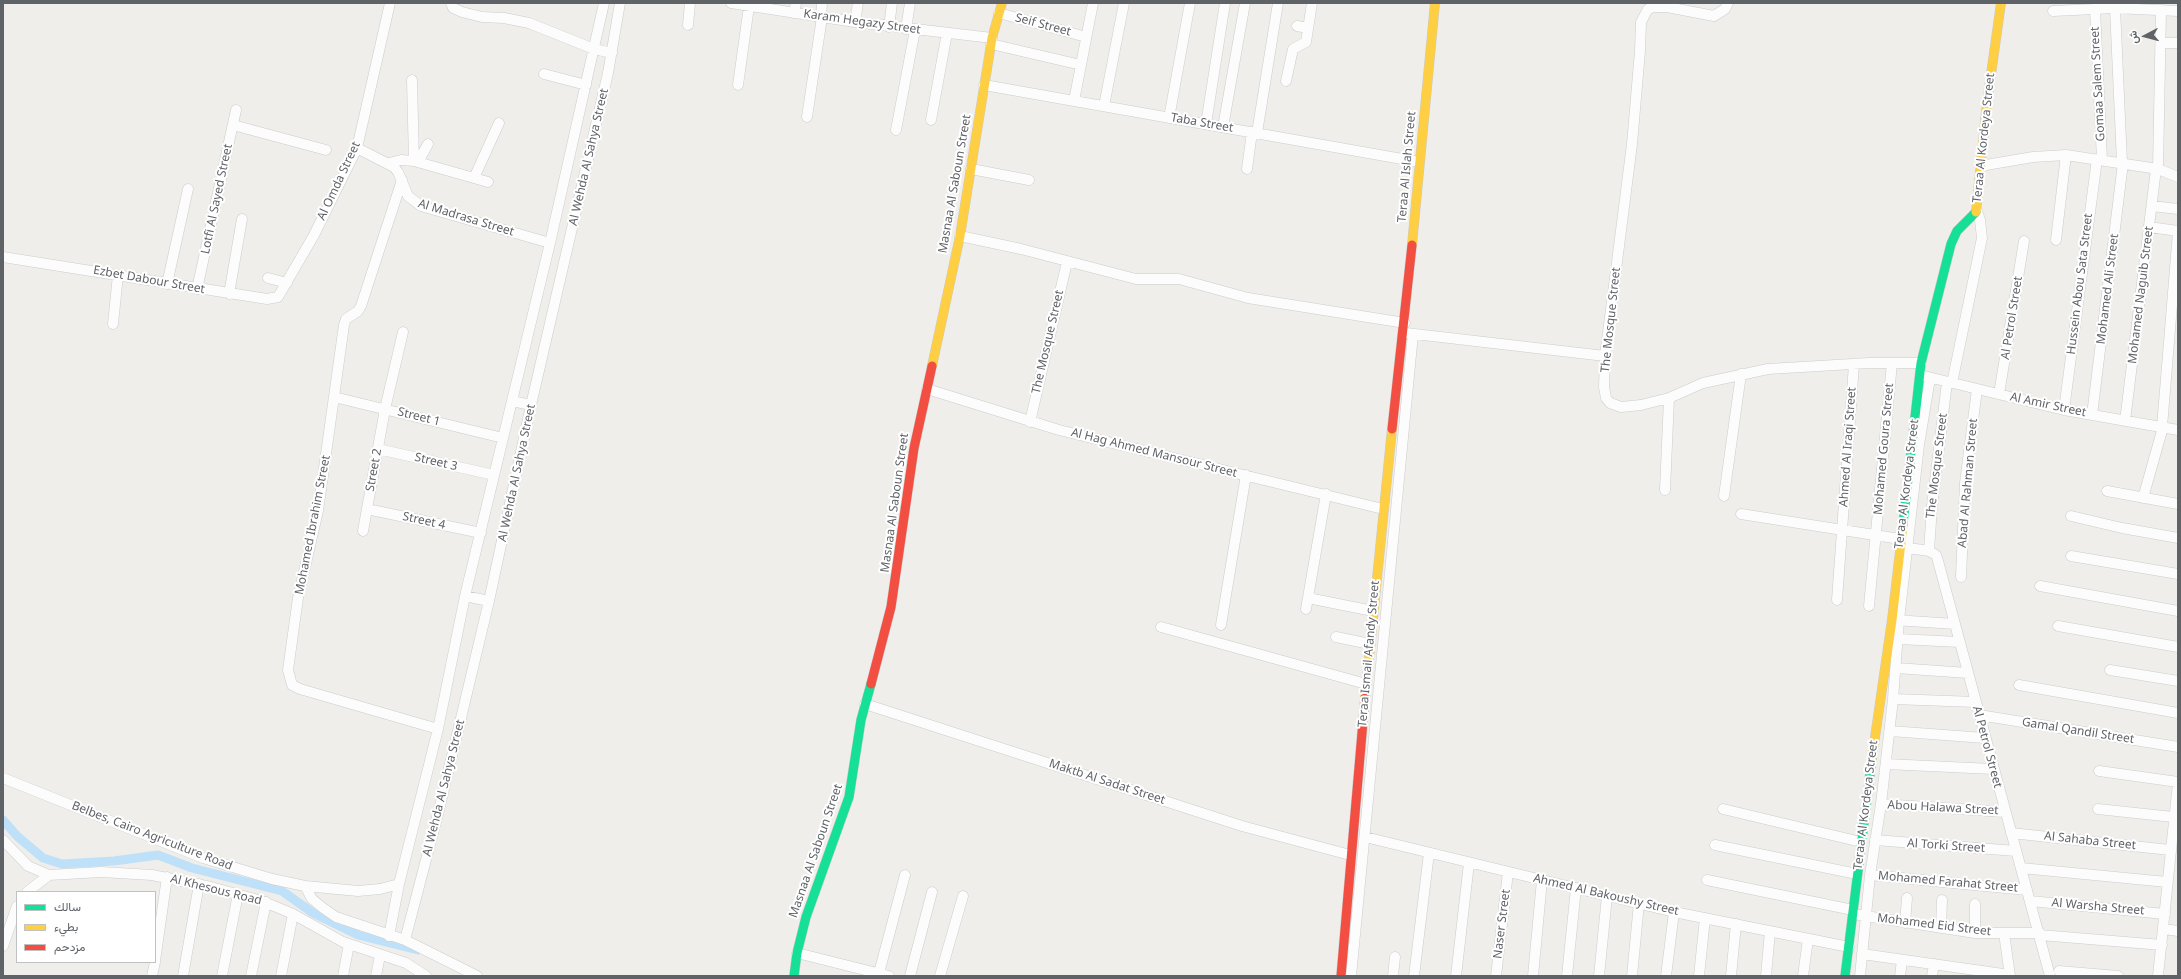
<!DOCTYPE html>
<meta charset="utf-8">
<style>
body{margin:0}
#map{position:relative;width:2181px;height:979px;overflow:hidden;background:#efeeea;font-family:"Noto Sans",Vazirmatn,sans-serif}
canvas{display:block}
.frame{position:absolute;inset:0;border:4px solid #5f6368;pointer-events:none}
.legend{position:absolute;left:16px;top:891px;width:140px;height:72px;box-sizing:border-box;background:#fff;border:1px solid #bfc1c3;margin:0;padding:5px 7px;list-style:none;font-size:12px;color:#5f6368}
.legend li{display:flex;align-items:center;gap:8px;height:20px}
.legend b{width:20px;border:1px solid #bfc1c3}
.north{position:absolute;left:2125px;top:16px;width:40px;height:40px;-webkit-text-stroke:3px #fff;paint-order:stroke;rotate:264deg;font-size:11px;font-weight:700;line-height:16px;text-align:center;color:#5f6368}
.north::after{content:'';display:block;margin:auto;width:14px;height:18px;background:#5f6368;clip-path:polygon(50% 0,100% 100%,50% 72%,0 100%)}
</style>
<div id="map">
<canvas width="2181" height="979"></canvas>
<div class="frame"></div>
<ul class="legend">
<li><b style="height:5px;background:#16e098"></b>سالك</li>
<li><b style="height:5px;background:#ffcf43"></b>بطيء</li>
<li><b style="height:5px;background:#f24e42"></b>مزدحم</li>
</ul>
<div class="north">ش</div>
</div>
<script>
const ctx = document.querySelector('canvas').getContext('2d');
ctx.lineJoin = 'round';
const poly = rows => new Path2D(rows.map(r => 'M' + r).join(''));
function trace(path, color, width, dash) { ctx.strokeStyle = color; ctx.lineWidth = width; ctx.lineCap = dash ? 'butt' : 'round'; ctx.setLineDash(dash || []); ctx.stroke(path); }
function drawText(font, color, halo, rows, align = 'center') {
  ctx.font = font + ' "Noto Sans",sans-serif'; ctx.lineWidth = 4; ctx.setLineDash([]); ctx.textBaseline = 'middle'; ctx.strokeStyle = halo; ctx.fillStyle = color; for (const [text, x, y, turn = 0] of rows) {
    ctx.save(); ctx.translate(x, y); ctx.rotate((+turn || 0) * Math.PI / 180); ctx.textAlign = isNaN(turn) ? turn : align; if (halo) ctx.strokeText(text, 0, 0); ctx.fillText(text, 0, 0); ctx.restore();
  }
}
const canal = poly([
 [3,820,17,836,43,858,62,864,114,861,158,855,192,868,282,891,313,913,358,935,418,950]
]);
const street = poly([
 [451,3,453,8,462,12,482,17,504,18,529,23,594,49,612,53],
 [731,3,855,22,992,38],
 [1728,3,1725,9,1714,16,1667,7,1654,7,1648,9,1641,22,1640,51,1632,144,1605,356,1604,387,1606,398,1610,403,1621,407,1641,405,1669,398,1703,383,1768,369,1869,363,1921,363],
 [2115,8,2122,162],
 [2095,9,2102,160],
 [2053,11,2115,8,2178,11],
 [794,13,796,3],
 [999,13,1086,37],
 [821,17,822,3],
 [855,22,858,3],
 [688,25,690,3],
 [1297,26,1308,28],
 [889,27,892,3],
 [906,29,910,3],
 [2161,43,2178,43],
 [991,44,1081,65],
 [544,74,586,85],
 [412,80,414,161],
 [1286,81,1293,49,1306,42,1312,3],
 [738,85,749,6],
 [984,85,1419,162],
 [1074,101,1093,3],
 [1104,106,1124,3],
 [807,117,822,17],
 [1169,118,1190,3],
 [931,120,947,33],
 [1206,124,1225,3],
 [233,125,326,150],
 [1223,127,1245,3],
 [896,130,915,30],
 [1257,133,1278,3],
 [357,148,394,167,398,172,408,196,421,206,550,243],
 [418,162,428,144],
 [389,163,401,160,414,161,488,182],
 [1980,166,2033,157,2066,155,2158,169,2178,177],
 [971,169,1029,180],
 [1247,169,1252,132],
 [2158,169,2161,10],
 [474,178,499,123],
 [402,180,361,306,358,311,346,319,344,325,318,511,298,598,288,670,292,685,300,689,438,729],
 [2152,206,2178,209],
 [2149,227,2178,231],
 [960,236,1021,249,1136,279,1179,279,1248,298,1405,323],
 [2056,240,2066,155],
 [3,257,267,299,278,297,314,235,357,148,390,3],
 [268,278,287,283],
 [167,284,188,189],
 [197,289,236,110],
 [229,294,242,219],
 [113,324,118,275],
 [1406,333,1605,356],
 [1924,376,2064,410,2178,430],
 [1952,383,1982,238,1980,220,1977,211],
 [927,389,1059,430,1383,509],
 [1999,394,2024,241],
 [334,397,503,438],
 [512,401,531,405],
 [2064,410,2097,159],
 [2092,415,2123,163],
 [2125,421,2156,169],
 [1030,422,1067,262],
 [2162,427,2178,232],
 [378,449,494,475],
 [1665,490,1669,398],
 [2107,491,2178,504],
 [1724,496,1741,374],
 [2143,498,2163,427],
 [367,509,481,533],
 [1741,514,1900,539],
 [2071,516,2122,528,2178,538],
 [363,531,385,409,403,332],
 [1902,547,1929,551,1936,555,1938,561,2050,976],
 [1929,551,1932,506,1947,382],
 [2071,556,2178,574],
 [1961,577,1965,483,1977,389],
 [2040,586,2178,611],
 [465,596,489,601],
 [1308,598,1373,611],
 [1837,600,1854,364],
 [1869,606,1892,363],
 [1306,609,1326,494],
 [1894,620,1955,624],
 [1221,625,1246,475],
 [2058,626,2178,647],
 [1161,627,1366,684],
 [1336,637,1370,644],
 [1898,639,1960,642],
 [1896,668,1968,673],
 [2110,670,2178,681],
 [2019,685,2178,713],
 [1893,699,1976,702],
 [865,704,1242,826,1350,855],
 [1979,715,2178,747],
 [1890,731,1985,738],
 [1886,764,1993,769],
 [2099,771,2178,782],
 [3,778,203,858,272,879,305,886,358,891,380,889,399,884],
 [1881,804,2005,812],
 [1723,809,1861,842],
 [2098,809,2173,817],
 [2011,833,2170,850],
 [1365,837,1674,912,1849,947],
 [3,840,28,866,49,875,101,872,152,875,211,887,262,901,293,914,343,942,406,963,426,976],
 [1875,840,2016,851],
 [1715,845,1857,874],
 [2021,868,2167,882],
 [1870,875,2027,890],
 [1707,880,1853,910],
 [305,886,312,899,323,908,336,917,405,940,477,976],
 [27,892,49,875],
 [2030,901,2165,914],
 [1975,904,1975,933],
 [1859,915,1975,933,2040,933],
 [1905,923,1907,898],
 [1941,928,1942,900],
 [2164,929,2178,931],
 [2004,933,2010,976],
 [2040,935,2162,945],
 [389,936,399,884,438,729,465,596,550,243,604,3],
 [405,940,439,810,489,601,531,405,608,73,620,3],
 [3,946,17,906],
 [797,953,889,976],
 [1862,954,2010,975],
 [155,961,167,877],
 [2059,971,2118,976],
 [879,973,905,875],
 [152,976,155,962],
 [183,976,199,884],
 [222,976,238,894],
 [251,976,266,902],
 [281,976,293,914],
 [343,976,349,944],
 [376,976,380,955],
 [910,976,932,892],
 [940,976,963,896],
 [1351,976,1413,334],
 [1393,976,1395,957],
 [1414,976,1429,853],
 [1456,976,1469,863],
 [1496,976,1508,872],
 [1533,976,1542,880],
 [1567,976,1576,888],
 [1599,976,1607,896],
 [1632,976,1639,903],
 [1666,976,1674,912],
 [1699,976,1705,918],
 [1731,976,1736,924],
 [1766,976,1770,931],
 [1803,976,1808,939],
 [1860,976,1870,875,1881,804,1893,699,1899,620,1919,445,1930,378],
 [1900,976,1902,960],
 [1932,976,1934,964],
 [2158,976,2178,783]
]);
const fast = poly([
 [1903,525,1921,363,1951,244,1957,231,1976,212],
 [794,976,797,953,806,917,849,797,861,720,871,684],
 [1845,976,1872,758]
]);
const slow = poly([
 [1976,212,1987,103,2001,3],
 [1412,245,1435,3],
 [932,366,960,236,992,38,1002,3],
 [1365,698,1392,429],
 [1872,758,1892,620,1903,525]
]);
const jam = poly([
 [1392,429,1412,245],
 [871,684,891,607,914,448,932,366],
 [1341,976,1365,698]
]);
const streetNames = [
 ["Karam Hegazy Street",862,22,8],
 ["Seif Street",1043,25,15],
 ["Gomaa Salem Street",2098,84,-93],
 ["Taba Street",1202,123,10],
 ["Teraa Al Kordeya Street",1984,138,-84],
 ["Al Wehda Al Sahya Street",589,157,-77],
 ["Teraa Al Islah Street",1407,167,-85],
 ["Al Omda Street",339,181,-65],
 ["Masnaa Al Saboun Street",955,184,-80],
 ["Lotfi Al Sayed Street",217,199,-78],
 ["Al Madrasa Street",466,218,17],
 ["Ezbet Dabour Street",149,280,10],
 ["Hussein Abou Sata Street",2080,284,-83],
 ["Mohamed Ali Street",2108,289,-83],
 ["Mohamed Naguib Street",2141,295,-83],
 ["Al Petrol Street",2012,318,-81],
 ["The Mosque Street",1611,320,-84],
 ["The Mosque Street",1048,342,-77],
 ["Al Amir Street",2048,405,12],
 ["Street 1",419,417,14],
 ["Ahmed Al Iraqi Street",1848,447,-86],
 ["Mohamed Goura Street",1884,449,-85],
 ["Al Hag Ahmed Mansour Street",1154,453,14],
 ["Street 3",436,462,13],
 ["The Mosque Street",1937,466,-83],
 ["Street 2",374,470,-80],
 ["Al Wehda Al Sahya Street",517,473,-78],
 ["Abad Al Rahman Street",1968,483,-85],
 ["Teraa Al Kordeya Street",1907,484,-83],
 ["Masnaa Al Saboun Street",895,503,-82],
 ["Street 4",424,521,12],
 ["Mohamed Ibrahim Street",313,525,-79],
 ["Teraa Ismail Afandy Street",1369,654,-85],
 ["Gamal Qandil Street",2078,731,9],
 ["Al Petrol Street",1987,747,75],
 ["Maktb Al Sadat Street",1107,782,18],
 ["Al Wehda Al Sahya Street",444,788,-76],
 ["Teraa Al Kordeya Street",1866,805,-83],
 ["Abou Halawa Street",1943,808,3],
 ["Belbes, Cairo Agriculture Road",152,836,21],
 ["Al Sahaba Street",2090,841,6],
 ["Al Torki Street",1946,846,4],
 ["Masnaa Al Saboun Street",816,851,-71],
 ["Mohamed Farahat Street",1948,882,5],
 ["Al Khesous Road",216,890,14],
 ["Ahmed Al Bakoushy Street",1606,895,13],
 ["Al Warsha Street",2098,907,5],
 ["Naser Street",1502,924,-83],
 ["Mohamed Eid Street",1934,925,7]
];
trace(canal, '#bfe0f9', 9);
trace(street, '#cbcccc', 11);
trace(fast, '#cacacb', 10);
trace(slow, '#cacacb', 10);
trace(jam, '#cacacb', 10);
trace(street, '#fdfcfc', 10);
trace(fast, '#16e098', 9);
trace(slow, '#ffcf43', 9);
trace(jam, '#f24e42', 9);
drawText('12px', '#5f6368', '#fff', streetNames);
</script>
